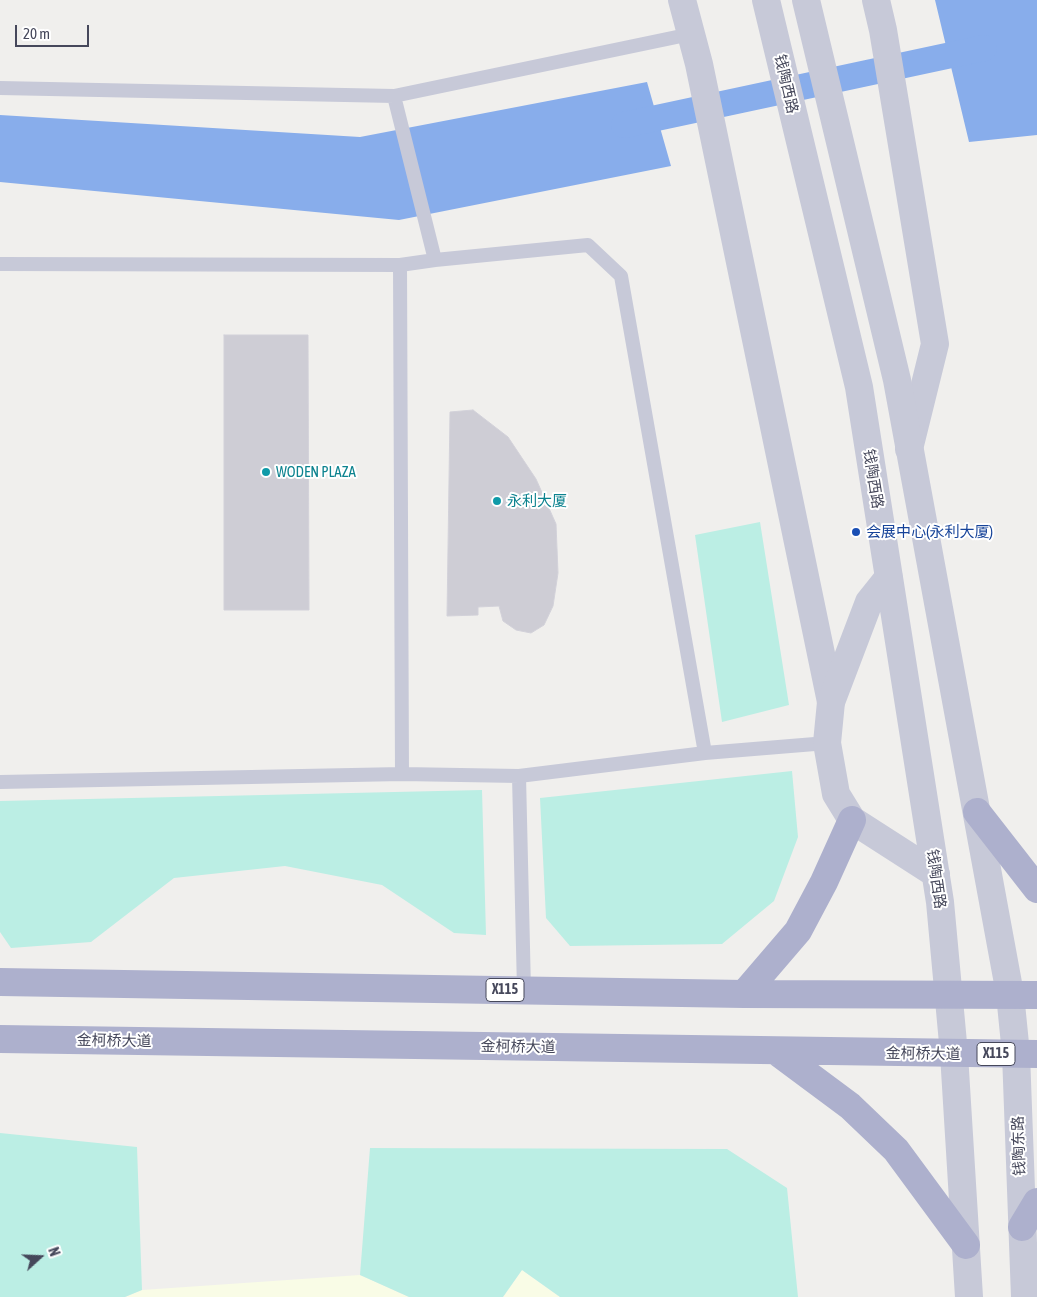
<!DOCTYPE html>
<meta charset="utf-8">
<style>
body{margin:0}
#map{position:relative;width:1037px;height:1297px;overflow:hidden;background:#f0efed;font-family:"Asap Condensed",sans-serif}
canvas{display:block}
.north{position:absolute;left:15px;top:1232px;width:50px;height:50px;-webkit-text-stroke:4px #fff;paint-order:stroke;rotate:70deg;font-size:14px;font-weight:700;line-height:20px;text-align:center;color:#46485b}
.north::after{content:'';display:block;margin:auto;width:18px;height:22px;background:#46485b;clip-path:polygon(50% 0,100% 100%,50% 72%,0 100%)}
.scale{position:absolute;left:15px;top:25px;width:74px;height:22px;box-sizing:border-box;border:2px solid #46485b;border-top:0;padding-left:6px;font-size:15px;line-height:18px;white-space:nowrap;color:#46485b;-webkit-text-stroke:4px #fff;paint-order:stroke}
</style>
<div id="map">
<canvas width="1037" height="1297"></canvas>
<div class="north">N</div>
<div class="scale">20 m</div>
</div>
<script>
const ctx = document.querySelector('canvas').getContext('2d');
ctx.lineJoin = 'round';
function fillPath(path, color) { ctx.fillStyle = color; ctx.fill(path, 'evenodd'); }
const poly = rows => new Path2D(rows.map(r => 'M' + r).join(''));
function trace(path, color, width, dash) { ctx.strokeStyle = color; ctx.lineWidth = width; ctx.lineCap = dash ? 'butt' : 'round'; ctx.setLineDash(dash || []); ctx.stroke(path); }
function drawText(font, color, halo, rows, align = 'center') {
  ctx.font = font + ' "Asap Condensed","Noto Sans SC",sans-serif'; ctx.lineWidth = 4; ctx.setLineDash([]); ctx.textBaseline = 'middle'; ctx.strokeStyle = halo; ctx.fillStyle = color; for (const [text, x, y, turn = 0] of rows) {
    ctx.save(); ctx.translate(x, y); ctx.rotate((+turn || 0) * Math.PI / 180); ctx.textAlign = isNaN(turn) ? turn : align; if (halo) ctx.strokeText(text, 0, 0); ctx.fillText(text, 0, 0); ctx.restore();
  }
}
const commercial = poly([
 [522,1270,560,1297,503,1297],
 [360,1275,409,1297,125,1297,142,1290]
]);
const green = poly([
 [760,522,789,705,722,722,695,535],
 [792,771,798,837,774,901,722,944,570,946,546,918,540,798],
 [482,790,486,935,454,933,382,885,285,866,174,878,91,942,11,948,0,932,0,801],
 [0,1133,137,1147,142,1290,125,1297,0,1297],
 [370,1148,727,1149,787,1188,798,1297,560,1297,522,1270,503,1297,409,1297,360,1275]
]);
const water = poly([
 [935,0,1037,0,1037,135,969,142],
 [647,82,671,166,399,220,0,182,0,115,360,137]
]);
const canal = poly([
 [624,125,984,48]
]);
const building = poly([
 [224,335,308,335,309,610,224,610,224,335],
 [473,410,508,437,536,479,556,524,558,573,553,606,544,625,531,633,516,630,503,621,499,606,478,607,478,615,447,616,450,412,473,410]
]);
const service = poly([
 [0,88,394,96,691,34],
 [394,96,435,260],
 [0,264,400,265,435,260,588,245,621,276,705,753],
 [400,265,402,774],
 [519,776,524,990],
 [0,782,402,774,519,776,705,753,827,743]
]);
const minor = poly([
 [682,0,699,64,831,702],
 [876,0,883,30,935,344,909,449]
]);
const tertiary = poly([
 [766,0,859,387,940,902,954,1054,969,1297],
 [806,0,897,380,1010,994,1016,1054,1025,1297],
 [889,577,869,602,831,702,827,743,836,794,852,820,936,874]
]);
const primary = poly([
 [977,812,1037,889],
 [0,982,744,994,1037,995],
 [744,994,798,931,824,882,852,820],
 [0,1039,1037,1054],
 [776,1051,850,1106,896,1150,966,1245],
 [1022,1227,1037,1202]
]);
const markers = [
 [266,472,5,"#0f9aa8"],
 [497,501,5,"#0f9aa8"],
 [856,532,5,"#1a4fb4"]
];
const shields = [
 [505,990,38],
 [996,1054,38]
];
const shieldNames = [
 ["X115",505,990],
 ["X115",996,1054]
];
const streetNames = [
 ["钱陶西路",786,84,77],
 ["钱陶西路",873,479,81],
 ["钱陶西路",936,879,82],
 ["金柯桥大道",114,1041,1],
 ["金柯桥大道",518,1047,1],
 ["金柯桥大道",923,1054,1],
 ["钱陶东路",1019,1146,-92]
];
const cultureNames = [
 ["WODEN PLAZA",276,472],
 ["永利大厦",507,501]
];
const transitNames = [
 ["会展中心(永利大厦)",866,532]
];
fillPath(commercial, '#f9fce6');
fillPath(green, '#bbeee4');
fillPath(water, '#88adeb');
trace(canal, '#88adeb', 26);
fillPath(building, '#cecdd5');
trace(building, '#d2d1d9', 1);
trace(service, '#c7c9d8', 14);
trace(minor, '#c7c9d8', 28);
trace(tertiary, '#c7c9d8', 28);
trace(primary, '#adb0cd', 28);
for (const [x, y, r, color] of markers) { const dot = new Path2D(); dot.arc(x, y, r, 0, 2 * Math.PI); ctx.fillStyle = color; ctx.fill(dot); trace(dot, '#fff', 2); }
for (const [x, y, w] of shields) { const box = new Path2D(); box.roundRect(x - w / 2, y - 11.5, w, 23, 4); ctx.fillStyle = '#fff'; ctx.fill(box); trace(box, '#46485b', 1); }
drawText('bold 14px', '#46485b', null, shieldNames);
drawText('15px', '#46485b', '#fff', streetNames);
drawText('15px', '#0d838f', '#fff', cultureNames, 'left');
drawText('15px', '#164399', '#fff', transitNames, 'left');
</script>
